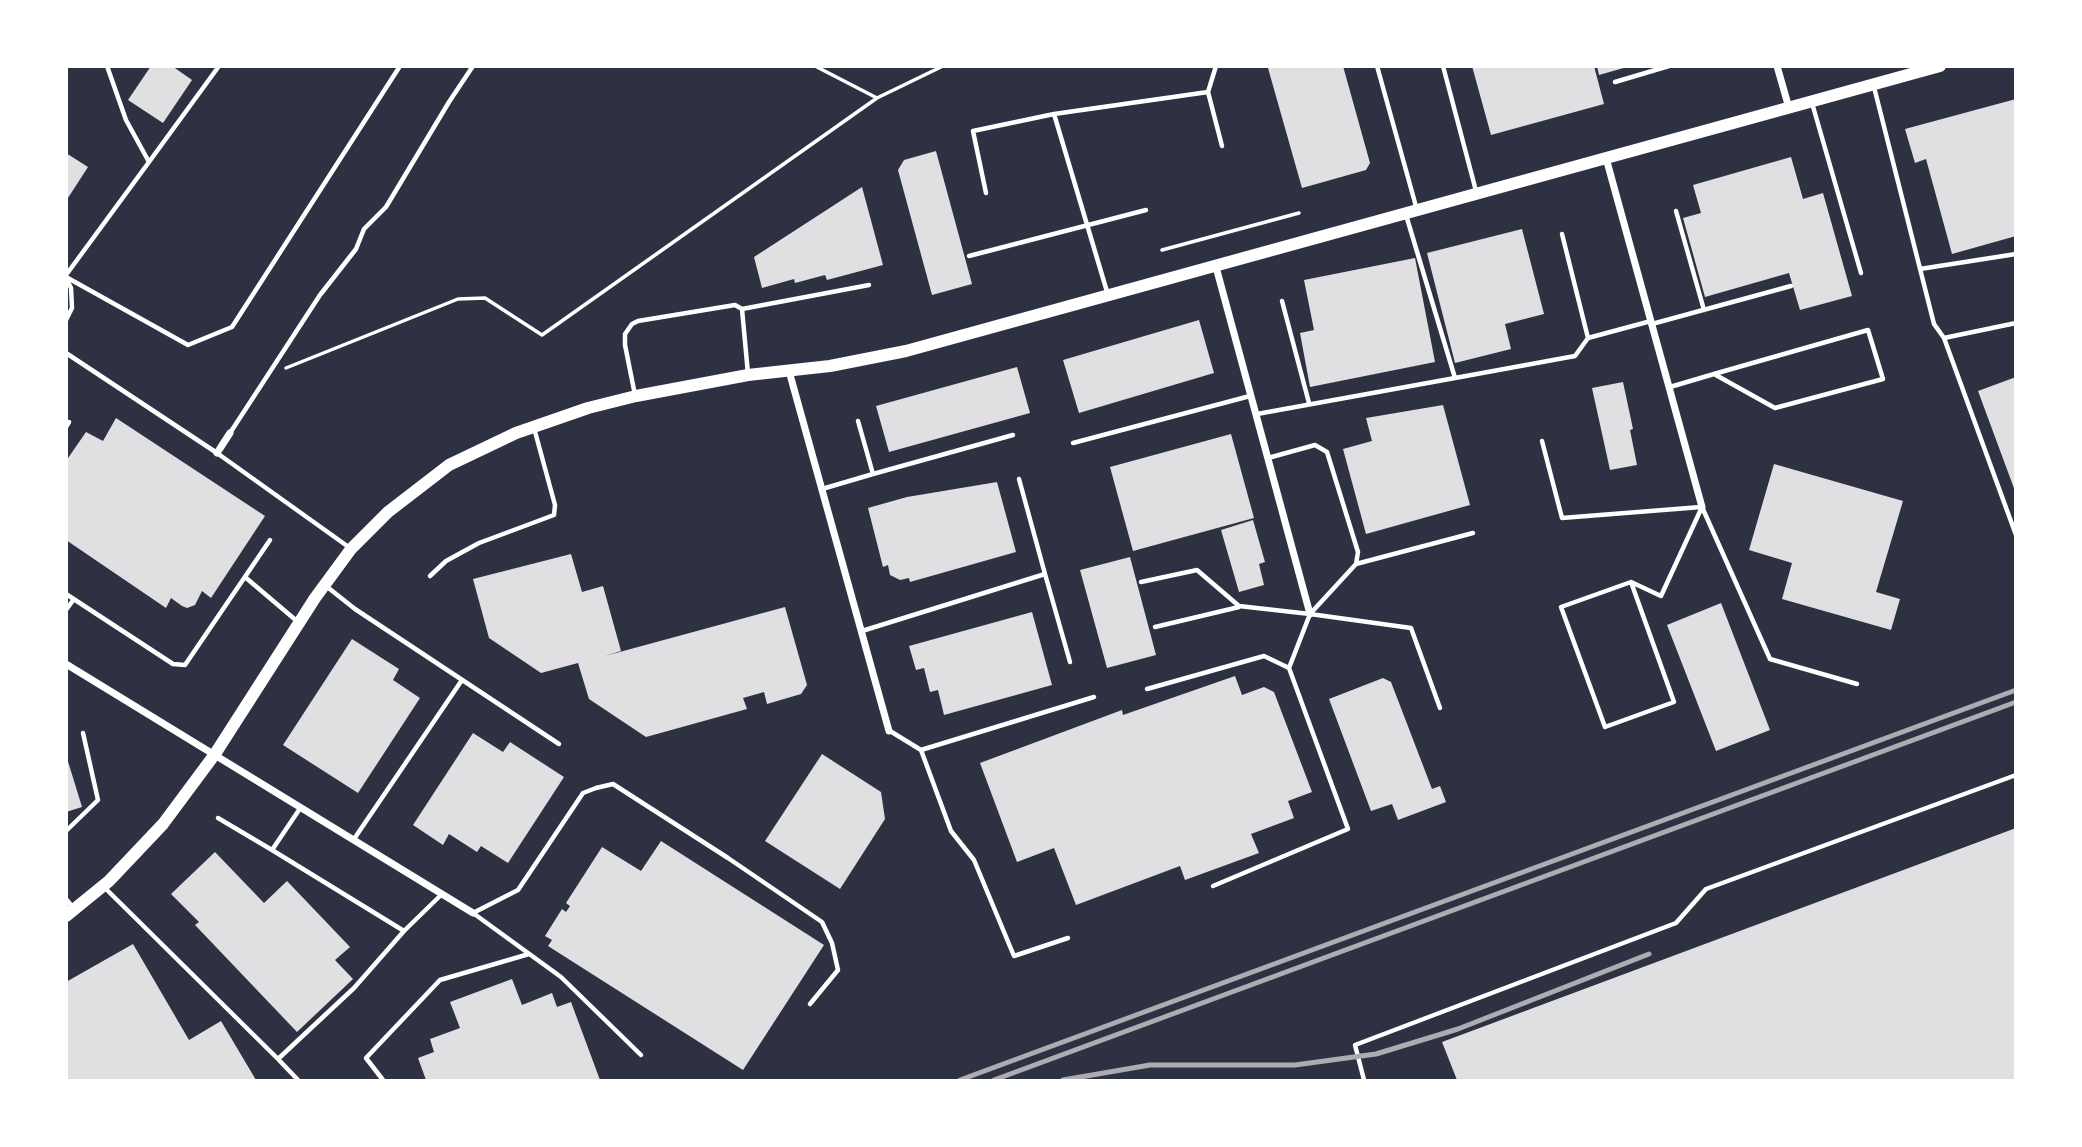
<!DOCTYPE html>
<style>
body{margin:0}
#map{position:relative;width:2082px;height:1147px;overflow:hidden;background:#2d3142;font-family:"Noto Sans",sans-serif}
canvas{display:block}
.frame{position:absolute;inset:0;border:68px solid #fff;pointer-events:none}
</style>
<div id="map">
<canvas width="2082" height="1147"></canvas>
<div class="frame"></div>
</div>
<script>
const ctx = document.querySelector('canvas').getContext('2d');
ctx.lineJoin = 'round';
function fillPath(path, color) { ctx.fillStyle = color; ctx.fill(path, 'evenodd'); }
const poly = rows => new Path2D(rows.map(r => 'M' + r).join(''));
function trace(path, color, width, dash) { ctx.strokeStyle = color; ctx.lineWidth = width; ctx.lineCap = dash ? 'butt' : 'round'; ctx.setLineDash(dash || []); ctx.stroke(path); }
const building = poly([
 [151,66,172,66,192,80,163,123,128,100],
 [1275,66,1343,66,1370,163,1366,170,1302,188,1268,68],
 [1472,66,1594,66,1604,104,1491,135],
 [1597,66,1627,66,1627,67,1599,75],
 [2016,99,2016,236,1952,254,1926,159,1915,163,1905,129],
 [936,151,972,284,932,295,898,170,904,160],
 [66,153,88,167,66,201],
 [1791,157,1803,199,1823,193,1852,296,1800,310,1789,273,1705,297,1683,218,1701,213,1693,185],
 [862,187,883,265,827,280,825,275,795,283,794,279,762,288,754,257],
 [1522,229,1544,314,1505,324,1511,349,1455,363,1427,253],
 [1415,258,1435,362,1310,387,1300,333,1314,330,1304,280],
 [1199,320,1214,373,1079,413,1063,360],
 [1017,367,1030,413,889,452,876,406],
 [2016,377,2016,491,2015,491,1978,391],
 [1623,382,1633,429,1630,430,1637,465,1610,470,1592,388],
 [1443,405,1470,505,1366,534,1343,449,1372,441,1366,418],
 [116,418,265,516,211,598,202,591,195,605,187,608,182,606,171,598,166,608,66,540,66,461,86,432,103,441],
 [1231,434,1254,518,1133,551,1110,467],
 [1774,464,1903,501,1876,592,1900,599,1891,630,1782,599,1792,563,1749,550],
 [997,482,1016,552,910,582,909,578,900,580,890,575,888,565,883,567,868,508,907,497],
 [1253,520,1265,562,1259,564,1264,585,1239,592,1221,530],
 [571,554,582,592,603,586,621,651,605,656,785,607,807,685,801,694,767,704,764,692,743,698,747,709,646,737,589,699,578,663,541,673,489,638,473,579],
 [1130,557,1156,655,1107,668,1080,570],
 [1721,603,1770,730,1716,751,1667,625],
 [1032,612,1052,685,944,715,938,690,930,692,924,668,916,670,909,646],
 [352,639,399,669,393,680,420,698,358,793,283,745],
 [1235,676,1242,695,1264,687,1274,692,1312,792,1288,801,1294,818,1251,834,1259,853,1185,880,1180,866,1076,905,1054,848,1017,862,980,763,1122,710,1123,715],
 [1383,678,1391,682,1432,789,1440,786,1446,802,1398,820,1392,804,1371,811,1329,699],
 [473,733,503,752,510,742,564,777,508,863,481,846,477,852,449,834,443,845,413,825],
 [822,754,881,792,885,819,840,889,765,841],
 [66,755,82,807,66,812],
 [2016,828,2016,1080,1457,1080,1442,1042],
 [661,841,824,945,743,1070,548,946,552,940,545,936,562,909,566,912,570,906,566,903,602,847,641,871],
 [215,852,264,903,287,881,350,947,335,960,353,979,297,1032,195,925,199,922,171,894],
 [133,944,189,1040,221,1021,256,1080,69,1080,66,1076,66,982],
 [512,979,522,1005,552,993,557,1007,571,1002,600,1080,426,1080,418,1058,434,1052,430,1039,460,1028,450,1002]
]);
const path = poly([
 [815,66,877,98,943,66],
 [1162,250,1299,213],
 [286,368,458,299,485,298,542,335,877,98]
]);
const service = poly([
 [1377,66,1417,210],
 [1443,66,1476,191],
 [1615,82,1669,66],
 [1874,87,1934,324,1944,338],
 [1208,92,1216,66],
 [1812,103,1861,273],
 [1054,114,1108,295],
 [149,162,219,66],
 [986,193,973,131,1054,114,1208,92,1222,146],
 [1676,211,1704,310],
 [1406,215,1455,378,1575,356,1588,338],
 [1562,234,1588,338,1651,321],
 [969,256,1146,210],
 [1920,269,2016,254],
 [66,275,149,162,126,120,107,66],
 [66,277,188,345,232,327,400,66],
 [66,278,71,288,72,308,66,320],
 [1282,301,1309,403],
 [2016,323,1944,338,2016,535],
 [1652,324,1791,286],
 [66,353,217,453,350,548],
 [748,374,742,309,869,285],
 [1670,387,1714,374,1868,330,1883,379,1775,408,1714,374],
 [635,395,625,345,625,334,632,324,638,321,735,305,742,309],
 [1257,414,1455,378],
 [66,427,69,422],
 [230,433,320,295,356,249,364,229,386,207,449,102,473,66],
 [1542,441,1562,518,1701,507],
 [1073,443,1250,396],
 [873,474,1013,435],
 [1019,479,1045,574],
 [822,489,873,474,858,421],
 [1702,507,1770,659,1857,684],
 [1356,564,1473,533],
 [430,576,446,561,479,543,554,515,555,505,534,428],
 [245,577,298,622],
 [1141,582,1197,570,1239,606,1310,614,1411,628,1440,708],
 [1631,582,1674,702,1605,727,1561,607,1631,582,1661,596,1702,507],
 [326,586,355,609,559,744],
 [66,594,173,664,185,665,270,540],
 [66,610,74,599],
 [1155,627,1239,607],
 [862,631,1045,574,1070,662],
 [1147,689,1264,656,1289,668],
 [890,731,921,750,951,831,974,860,1014,956,1068,938],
 [921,750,1094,697],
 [301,807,272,850,404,931,442,894],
 [218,818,272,850],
 [66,831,98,800,83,733],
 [354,839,462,680],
 [1213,886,1348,829,1289,668,1310,614,1356,564,1358,552,1327,452,1315,445,1268,458],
 [105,888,278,1059,354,988,404,931],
 [66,899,74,909],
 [641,1055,561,977,473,913,518,890,583,793,596,788,613,784,728,858,822,922,832,943,838,970,810,1004],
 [278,1059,298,1080],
 [383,1080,366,1058,440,980,529,954],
 [1364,1080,1355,1045,1676,923,1706,889,2016,775]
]);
const minor = poly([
 [1777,66,1789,108],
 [1606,158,1702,507],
 [1216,267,1310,614],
 [789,371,889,731],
 [217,453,230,433],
 [66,664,473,913]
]);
const secondary = poly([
 [66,916,109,881,163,824,215,754,315,598,351,549,388,512,449,465,516,433,588,408,636,396,748,375,830,366,906,351,1940,66]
]);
const rail = poly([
 [960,1080,2016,690],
 [994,1080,2016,702],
 [1063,1080,1150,1065,1295,1065,1376,1054,1458,1029,1649,954]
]);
fillPath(building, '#e0e0e3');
trace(path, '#fff', 3.5);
trace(service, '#fff', 4.5);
trace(minor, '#fff', 7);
trace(secondary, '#fff', 12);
trace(rail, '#abadb3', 5);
</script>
